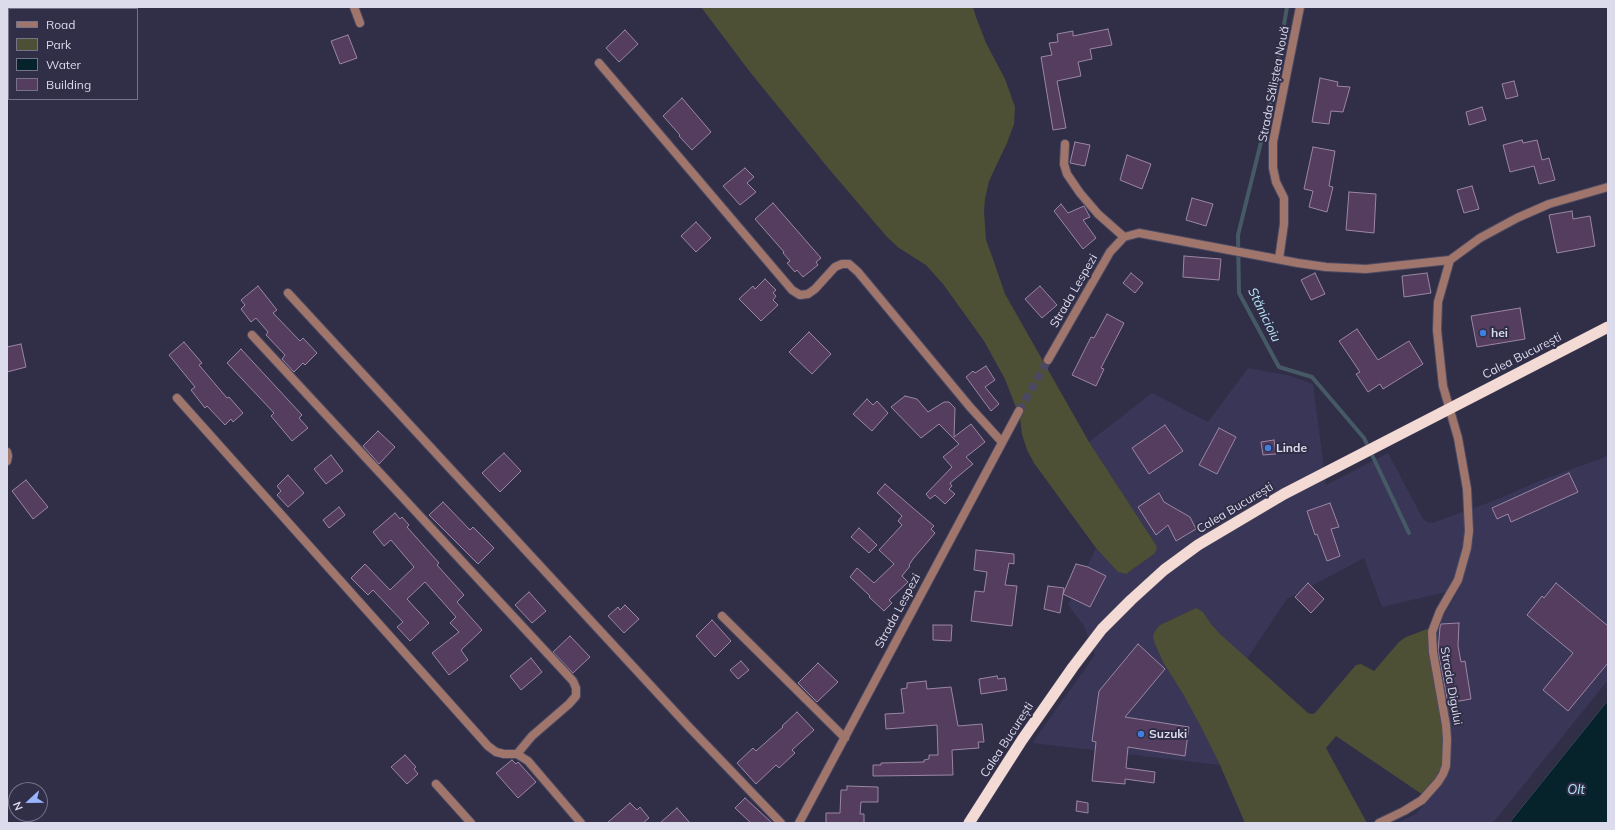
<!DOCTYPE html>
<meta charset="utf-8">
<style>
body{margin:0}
#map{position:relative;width:1615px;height:830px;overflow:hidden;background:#312e48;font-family:Mulish,sans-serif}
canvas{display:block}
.frame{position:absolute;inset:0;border:8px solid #dcdbec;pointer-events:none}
.legend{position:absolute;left:8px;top:8px;width:130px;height:92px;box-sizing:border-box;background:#312e48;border:1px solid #75738a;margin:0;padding:5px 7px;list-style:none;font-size:12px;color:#dcdbec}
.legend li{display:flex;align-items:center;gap:8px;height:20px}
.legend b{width:20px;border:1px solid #75738a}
.north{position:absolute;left:8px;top:782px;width:40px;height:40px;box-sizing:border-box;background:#312e48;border:1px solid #75738a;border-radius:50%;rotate:248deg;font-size:11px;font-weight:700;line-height:16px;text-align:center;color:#dcdbec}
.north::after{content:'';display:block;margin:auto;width:14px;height:18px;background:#99b5fd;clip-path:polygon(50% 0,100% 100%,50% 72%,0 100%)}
</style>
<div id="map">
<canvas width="1615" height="830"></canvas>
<div class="frame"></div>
<ul class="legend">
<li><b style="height:5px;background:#a0766c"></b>Road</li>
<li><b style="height:11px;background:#4e5036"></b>Park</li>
<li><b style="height:11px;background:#06232c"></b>Water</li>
<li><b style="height:11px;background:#553d5f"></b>Building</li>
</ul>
<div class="north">N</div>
</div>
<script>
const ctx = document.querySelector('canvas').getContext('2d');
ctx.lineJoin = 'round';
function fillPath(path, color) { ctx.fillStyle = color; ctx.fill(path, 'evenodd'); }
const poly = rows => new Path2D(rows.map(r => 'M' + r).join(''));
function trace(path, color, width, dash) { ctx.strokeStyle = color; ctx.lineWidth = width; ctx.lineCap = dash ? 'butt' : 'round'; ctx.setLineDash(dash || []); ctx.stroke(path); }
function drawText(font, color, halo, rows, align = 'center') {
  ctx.font = font + ' Mulish,sans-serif'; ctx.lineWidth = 4; ctx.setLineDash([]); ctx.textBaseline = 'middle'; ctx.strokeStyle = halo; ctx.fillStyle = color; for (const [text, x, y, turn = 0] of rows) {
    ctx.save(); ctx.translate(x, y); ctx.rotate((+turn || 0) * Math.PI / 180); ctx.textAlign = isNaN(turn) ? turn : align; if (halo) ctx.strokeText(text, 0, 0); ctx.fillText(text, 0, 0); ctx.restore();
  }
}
const built = poly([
 [1248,368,1291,376,1313,384,1326,485,1388,453,1423,519,1427,522,1432,523,1496,500,1539,481,1608,456,1608,680,1493,823,1397,823,1416,814,1450,770,1436,656,1438,625,1459,589,1382,607,1364,558,1287,599,1247,659,1220,634,1211,624,1203,612,1196,608,1160,625,1155,644,1163,662,1183,694,1200,725,1220,765,1032,743,1095,655,1084,626,1068,605,1096,548,1118,572,1126,574,1154,554,1156,545,1089,442,1152,393,1208,422]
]);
const green = poly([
 [701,7,973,7,976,17,986,43,1005,79,1015,107,1014,124,1007,143,989,181,985,199,984,211,986,240,993,259,1005,294,1089,442,1156,545,1157,549,1154,554,1126,574,1118,572,1096,548,1034,463,1027,450,1022,434,1020,418,1005,379,984,341,943,284,926,265,899,248,887,237,829,169,750,72],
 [1196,608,1203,612,1211,624,1220,634,1308,713,1312,714,1315,713,1356,665,1361,664,1374,671,1399,642,1406,637,1438,625,1436,656,1450,732,1450,770,1429,799,1336,736,1326,748,1367,823,1245,823,1220,765,1200,725,1183,694,1163,662,1155,644,1153,636,1155,631,1160,625]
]);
const water = poly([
 [1608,700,1608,823,1509,823,1608,700]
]);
const pier = poly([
 [1608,698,1608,700,1509,823,1507,823]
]);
const stream = poly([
 [1287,7,1271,102,1238,235,1239,293,1279,367,1312,377,1364,438,1409,533]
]);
const building = poly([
 [1108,29,1112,45,1090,49,1092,59,1078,62,1081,76,1057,81,1066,128,1053,130,1041,57,1052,55,1049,43,1058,42,1057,34,1073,31,1073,36,1108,29],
 [625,30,638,44,619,62,606,48,625,30],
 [348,35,357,58,340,64,331,41,348,35],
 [1320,78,1338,82,1337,86,1350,87,1343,112,1331,111,1329,124,1312,122,1320,78],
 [1514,81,1518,96,1506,99,1502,84,1514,81],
 [682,98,711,132,692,150,679,136,680,135,663,116,682,98],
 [1482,107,1486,120,1469,125,1466,112,1482,107],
 [1522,140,1523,143,1537,140,1542,160,1549,158,1555,180,1539,184,1534,166,1510,172,1503,145,1522,140],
 [1075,142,1090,145,1085,166,1070,163,1075,142],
 [1313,147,1335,151,1329,186,1333,187,1327,212,1309,207,1313,191,1304,189,1313,147],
 [1127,155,1151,164,1142,189,1120,180,1127,155],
 [745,168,754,177,747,183,756,192,740,205,723,186,745,168],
 [1472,186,1479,209,1464,213,1457,190,1472,186],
 [1349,192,1376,194,1374,233,1346,230,1349,192],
 [1192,198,1213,204,1206,226,1186,220,1192,198],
 [773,203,821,258,816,262,818,265,803,277,797,270,795,272,787,263,790,261,783,253,784,252,755,219,773,203],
 [1061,204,1068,213,1084,206,1090,217,1083,220,1096,238,1083,249,1054,211,1061,204],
 [1572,211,1573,219,1590,216,1595,246,1557,253,1549,215,1572,211],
 [696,222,711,238,696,252,681,236,696,222],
 [1184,256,1221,259,1219,280,1183,277,1184,256],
 [1131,273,1143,283,1135,293,1123,283,1131,273],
 [1315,273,1325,294,1311,300,1301,280,1315,273],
 [1427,273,1431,293,1404,297,1402,276,1427,273],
 [765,279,776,290,773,293,776,296,773,300,778,305,761,321,739,299,753,286,755,289,765,279],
 [258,286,277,310,273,313,300,341,303,338,317,353,305,365,303,363,294,372,282,359,285,355,266,335,268,332,256,318,251,322,241,309,245,305,241,300,258,286],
 [1040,286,1057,305,1042,318,1025,299,1040,286],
 [1520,308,1525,339,1477,347,1471,316,1520,308],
 [1107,314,1124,323,1101,368,1104,369,1096,386,1072,375,1091,337,1094,338,1107,314],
 [1357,329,1378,360,1409,341,1423,364,1383,389,1380,384,1368,392,1356,374,1360,372,1339,341,1357,329],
 [809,332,831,354,812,374,789,352,809,332],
 [184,342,202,363,199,365,227,398,229,397,243,413,233,422,231,419,225,425,207,406,205,408,191,390,195,387,169,355,184,342],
 [21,344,26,367,7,372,7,347,21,344],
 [241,349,302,415,299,418,308,428,292,441,271,416,274,413,227,363,241,349],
 [986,366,995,380,985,387,999,404,991,411,966,377,973,371,975,373,986,366],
 [905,396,917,399,928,412,944,402,949,402,955,408,954,437,971,424,985,442,966,457,973,464,950,483,952,486,949,489,955,494,945,504,935,495,930,499,926,494,952,467,943,457,959,444,939,424,921,438,891,407,905,396],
 [867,399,873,405,877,401,888,413,872,431,853,414,867,399],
 [1165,425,1183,451,1149,474,1132,448,1165,425],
 [1219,428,1236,437,1217,474,1199,465,1219,428],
 [378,431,395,447,379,464,363,446,378,431],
 [1274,440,1276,454,1263,455,1261,442,1274,440],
 [504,453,521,471,500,492,482,473,504,453],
 [331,455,343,471,326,484,314,469,331,455],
 [1569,473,1578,492,1511,522,1508,514,1497,519,1492,508,1569,473],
 [288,475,304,493,288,507,277,495,281,491,277,486,288,475],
 [26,480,48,507,33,519,12,491,26,480],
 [885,484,934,526,931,529,935,533,913,559,909,565,910,566,902,576,908,582,889,600,892,603,884,611,869,597,870,596,850,577,857,568,874,583,894,564,879,550,902,525,898,521,902,516,877,493,885,484],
 [1159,493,1164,502,1190,517,1196,529,1176,541,1168,525,1156,535,1138,507,1159,493],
 [443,502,470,530,473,527,494,548,478,564,429,515,443,502],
 [1330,503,1339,527,1331,529,1340,556,1327,561,1317,534,1315,535,1307,511,1330,503],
 [339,507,345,515,329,528,323,520,339,507],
 [395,513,400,519,402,517,409,525,407,527,439,563,437,565,464,595,457,602,482,630,461,650,468,660,449,675,432,653,459,632,450,623,456,617,425,582,407,599,429,623,410,641,397,627,403,622,373,590,368,595,351,578,365,564,390,590,414,567,391,540,384,546,373,532,395,513],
 [859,528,877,545,869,553,851,537,859,528],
 [976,550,1014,554,1014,564,1009,563,1005,585,1017,586,1012,626,971,621,975,591,984,592,987,572,974,570,976,550],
 [1076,564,1088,567,1106,576,1090,607,1063,594,1076,564],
 [1308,583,1324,599,1311,613,1295,597,1308,583],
 [1556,583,1608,626,1608,663,1568,711,1543,690,1573,653,1527,615,1542,596,1544,598,1556,583],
 [1048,586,1064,588,1060,613,1044,609,1048,586],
 [529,592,546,611,532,623,515,605,529,592],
 [625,605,639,619,624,633,608,616,618,607,620,610,625,605],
 [712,620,731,641,715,657,696,636,712,620],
 [1459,623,1458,646,1461,662,1465,661,1471,699,1448,703,1438,651,1440,627,1441,624,1459,623],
 [933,625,952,625,951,641,933,640,933,625],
 [570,636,590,657,573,673,553,652,570,636],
 [1138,644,1165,669,1125,717,1189,727,1185,756,1128,747,1126,768,1155,772,1154,783,1125,779,1125,784,1092,781,1096,742,1092,741,1099,691,1138,644],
 [531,658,542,672,521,690,510,676,531,658],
 [741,661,749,670,738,679,730,670,741,661],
 [818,663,838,682,817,702,798,683,818,663],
 [997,676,998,679,1005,678,1007,690,981,694,979,679,997,676],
 [926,681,927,689,951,687,958,726,982,724,984,742,978,742,979,748,952,750,953,775,873,776,873,765,881,765,881,763,924,762,924,760,929,759,929,755,938,755,937,725,886,729,885,714,904,713,901,689,907,688,907,683,926,681],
 [797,712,814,730,792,750,795,753,779,768,776,765,756,784,737,763,753,748,756,751,783,727,782,726,797,712],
 [405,755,416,767,414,769,418,774,407,784,391,767,405,755],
 [512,760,516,764,518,762,536,782,518,798,496,773,512,760],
 [847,786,878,787,878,802,861,802,860,814,864,814,864,823,826,823,826,813,840,813,841,790,847,790,847,786],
 [745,798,772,823,751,823,735,808,745,798],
 [1077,801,1088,803,1088,813,1076,811,1077,801],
 [630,803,637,810,640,807,649,818,643,823,607,823,630,803],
 [677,808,690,823,660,823,677,808]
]);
const minorTunnel = poly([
 [1019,411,1048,360]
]);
const minor = poly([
 [354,7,360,23],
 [599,63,792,290,800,295,808,294,815,289,835,267,842,264,849,264,858,272,970,407,1001,441],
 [1065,144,1064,164,1067,174,1080,193,1098,214,1124,237],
 [1279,259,1284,224,1284,198,1276,182,1273,168,1273,142,1300,7],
 [288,293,688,726,781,823],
 [252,335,573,681,576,688,576,696,569,704,532,736,517,754],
 [1048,360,1110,252,1124,237,1139,233,1298,263,1326,267,1366,269,1450,260],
 [177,398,488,746,496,752,504,754,517,754,528,761,581,823],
 [7,452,8,456,7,461],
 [722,616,845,738],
 [436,784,471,823],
 [799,823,1019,411],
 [1379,823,1404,811,1422,800,1438,782,1443,774,1446,766,1447,739,1446,725,1433,652,1432,632,1440,611,1458,580,1467,548,1469,531,1467,489,1458,438,1443,386,1437,330,1438,302,1450,260,1480,238,1517,218,1549,204,1608,187]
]);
const trunk = poly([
 [969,823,1022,740,1073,667,1102,629,1131,600,1164,570,1198,545,1284,494,1608,327]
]);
const markers = [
 [1483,333,4,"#3f7fe0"],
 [1268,448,4,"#3f7fe0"],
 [1141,734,4,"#3f7fe0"]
];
const streetNames = [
 ["Strada Săliștea Nouă",1274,84,-79],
 ["Strada Lespezi",1074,291,-60],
 ["Calea București",1522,356,-27],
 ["Calea București",1235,508,-31],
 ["Strada Lespezi",898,611,-62],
 ["Strada Digului",1451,686,80],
 ["Calea București",1007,740,-57]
];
const poiNames = [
 ["hei",1491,333],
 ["Linde",1276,448],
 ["Suzuki",1149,734]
];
const waterNames = [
 ["Stănicioiu",1264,315,64],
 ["Olt",1576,790]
];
fillPath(built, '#3a3657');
fillPath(green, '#4e5036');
fillPath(water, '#06232c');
trace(water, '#465a66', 1);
fillPath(pier, '#312e48');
trace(stream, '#465a66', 4);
fillPath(building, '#553d5f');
trace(building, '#9a87a3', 1);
trace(minorTunnel, '#4b4861', 8, [8, 4]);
trace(minor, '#4c4a62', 10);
trace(trunk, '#4c4a62', 12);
trace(minor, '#a0766c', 8);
trace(trunk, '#f4dad4', 11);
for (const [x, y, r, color] of markers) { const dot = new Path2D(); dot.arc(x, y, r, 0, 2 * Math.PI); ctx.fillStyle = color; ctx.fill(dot); trace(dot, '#312e48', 1.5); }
drawText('12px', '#dcdbec', '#312e48', streetNames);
drawText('bold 12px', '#dcdbec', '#312e48', poiNames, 'left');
drawText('italic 13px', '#b6e6f8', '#312e48', waterNames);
</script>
